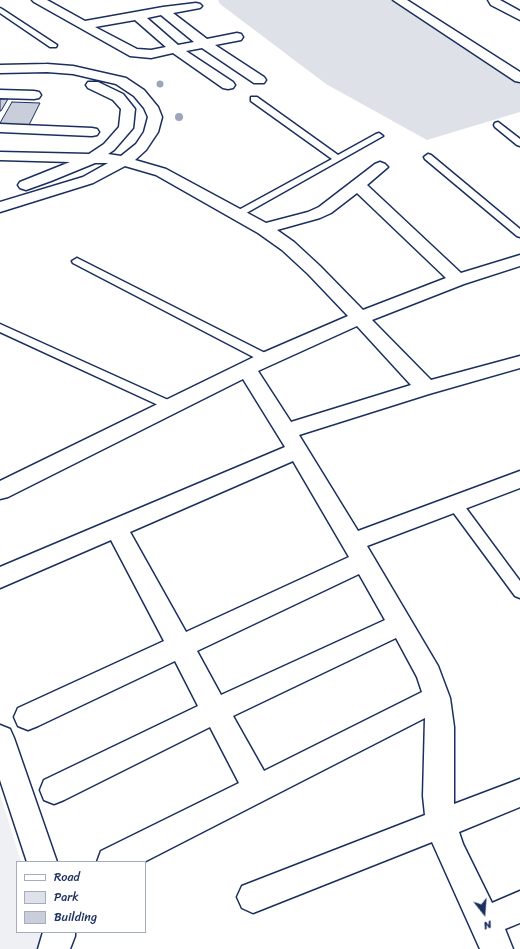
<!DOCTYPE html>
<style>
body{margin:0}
#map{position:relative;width:520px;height:949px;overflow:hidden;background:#fff;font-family:Sriracha,sans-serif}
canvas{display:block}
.legend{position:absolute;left:16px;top:861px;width:130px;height:72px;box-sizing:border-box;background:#fff;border:1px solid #a4acbf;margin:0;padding:5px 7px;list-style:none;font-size:12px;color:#1b2f5e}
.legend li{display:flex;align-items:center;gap:8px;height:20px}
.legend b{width:20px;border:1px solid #a4acbf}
.north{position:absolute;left:464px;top:893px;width:40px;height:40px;-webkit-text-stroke:3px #fff;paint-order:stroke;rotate:163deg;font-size:11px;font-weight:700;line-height:16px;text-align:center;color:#1b2f5e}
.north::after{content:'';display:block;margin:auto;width:14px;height:18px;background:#1b2f5e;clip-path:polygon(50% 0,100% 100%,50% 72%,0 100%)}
</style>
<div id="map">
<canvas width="520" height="949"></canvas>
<ul class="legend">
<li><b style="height:5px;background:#fff"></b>Road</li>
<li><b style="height:11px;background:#dee1e7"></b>Park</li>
<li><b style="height:11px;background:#caceda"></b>Building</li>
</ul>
<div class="north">N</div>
</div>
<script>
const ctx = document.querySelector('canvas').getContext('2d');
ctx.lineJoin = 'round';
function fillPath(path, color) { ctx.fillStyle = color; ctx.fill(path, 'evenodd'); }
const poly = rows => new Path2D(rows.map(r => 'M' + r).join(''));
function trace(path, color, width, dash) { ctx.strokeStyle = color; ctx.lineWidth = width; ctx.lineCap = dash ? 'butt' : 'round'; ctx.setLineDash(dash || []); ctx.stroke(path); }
const built = poly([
 [0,794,21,862,17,862,17,932,40,932,41,945,36,949,0,949]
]);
const green = poly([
 [218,0,394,0,520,81,520,112,427,140,326,84,220,4]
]);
const building = poly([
 [0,99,8,99,1,111,0,111,0,99],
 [12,102,40,103,28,127,0,126,0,123,12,102]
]);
const lane = poly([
 [0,8,2,9,57,45,56,47,50,47,0,13,0,8],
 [251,97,257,97,338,155,376,134,379,133,383,136,241,216,235,216,233,214,235,212,332,159,251,101,251,97],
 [498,122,520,139,520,146,517,145,495,127,494,125,495,123,498,122],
 [428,154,431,155,520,229,520,237,517,236,425,159,424,157,428,154],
 [77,258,271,356,273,359,271,362,263,362,73,263,72,261,77,258],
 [0,324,177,404,179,407,177,410,173,411,169,410,0,332,0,324],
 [455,499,460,500,520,581,520,598,515,596,450,508,448,504,450,500,455,499]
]);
const street = poly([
 [32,0,47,0,85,21,163,7,196,3,200,4,202,6,200,8,173,13,207,39,237,33,241,34,243,37,241,40,215,45,264,77,266,80,264,83,254,83,202,48,186,51,233,82,235,85,233,88,228,89,223,88,173,53,151,58,130,56,34,2,32,0],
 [161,15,194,42,178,45,147,18,161,15],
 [135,20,166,47,151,50,137,49,95,27,135,20],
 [393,0,407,0,520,72,520,82,515,81,393,0],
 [488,0,500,0,520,11,520,20,491,5,488,0],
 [47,64,73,66,126,78,144,90,158,107,162,117,158,132,146,150,135,160,166,169,266,223,308,212,319,207,375,164,380,162,385,164,388,167,367,185,461,273,520,255,520,266,464,284,372,320,431,380,520,356,520,368,429,394,299,435,358,531,520,471,520,488,367,546,438,666,450,698,454,727,454,804,520,779,520,807,459,832,463,844,492,903,520,891,520,923,505,929,513,949,480,949,432,842,253,913,242,908,237,897,242,886,425,815,423,796,425,718,144,862,97,862,101,851,239,783,210,727,64,800,54,804,44,800,40,790,44,780,198,706,175,661,38,726,28,730,18,726,14,717,18,708,164,641,111,540,0,588,0,567,285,447,243,379,8,497,0,499,0,481,260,354,348,316,308,274,282,250,258,233,156,175,125,166,93,183,0,212,0,202,83,177,108,163,95,163,51,181,26,190,20,188,18,185,20,182,70,162,0,160,0,152,89,154,104,144,119,127,121,109,113,100,88,88,86,85,88,82,98,82,123,94,135,109,133,128,114,150,108,154,121,156,136,144,144,132,148,117,144,108,134,96,116,84,73,74,47,72,0,73,0,65,47,64],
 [357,193,446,278,363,310,320,266,294,242,277,230,320,218,331,213,357,193],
 [357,326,411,385,291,422,258,371,357,326],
 [293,461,349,557,186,632,130,532,293,461],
 [359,574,385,620,221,695,197,651,359,574],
 [396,638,417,677,422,692,264,771,233,716,396,638],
 [0,90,34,91,39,92,41,95,39,98,34,99,0,98,0,90],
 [0,124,92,128,97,129,99,132,97,135,92,136,0,132,0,124],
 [0,725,10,729,14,738,57,862,27,862,0,780,0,725],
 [43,932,75,932,75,936,70,949,38,949,43,932]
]);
const trees = [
 [160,84,3.5],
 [179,117,4]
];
fillPath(built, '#eff0f4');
fillPath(green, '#dee1e7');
fillPath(building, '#caceda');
trace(building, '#1b2f5e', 1);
trace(lane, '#1b2f5e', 3);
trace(street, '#1b2f5e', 3);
fillPath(lane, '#fff');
fillPath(street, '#fff');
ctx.fillStyle = '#9da5b9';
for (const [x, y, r] of trees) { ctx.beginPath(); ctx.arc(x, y, r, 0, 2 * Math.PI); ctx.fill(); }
</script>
